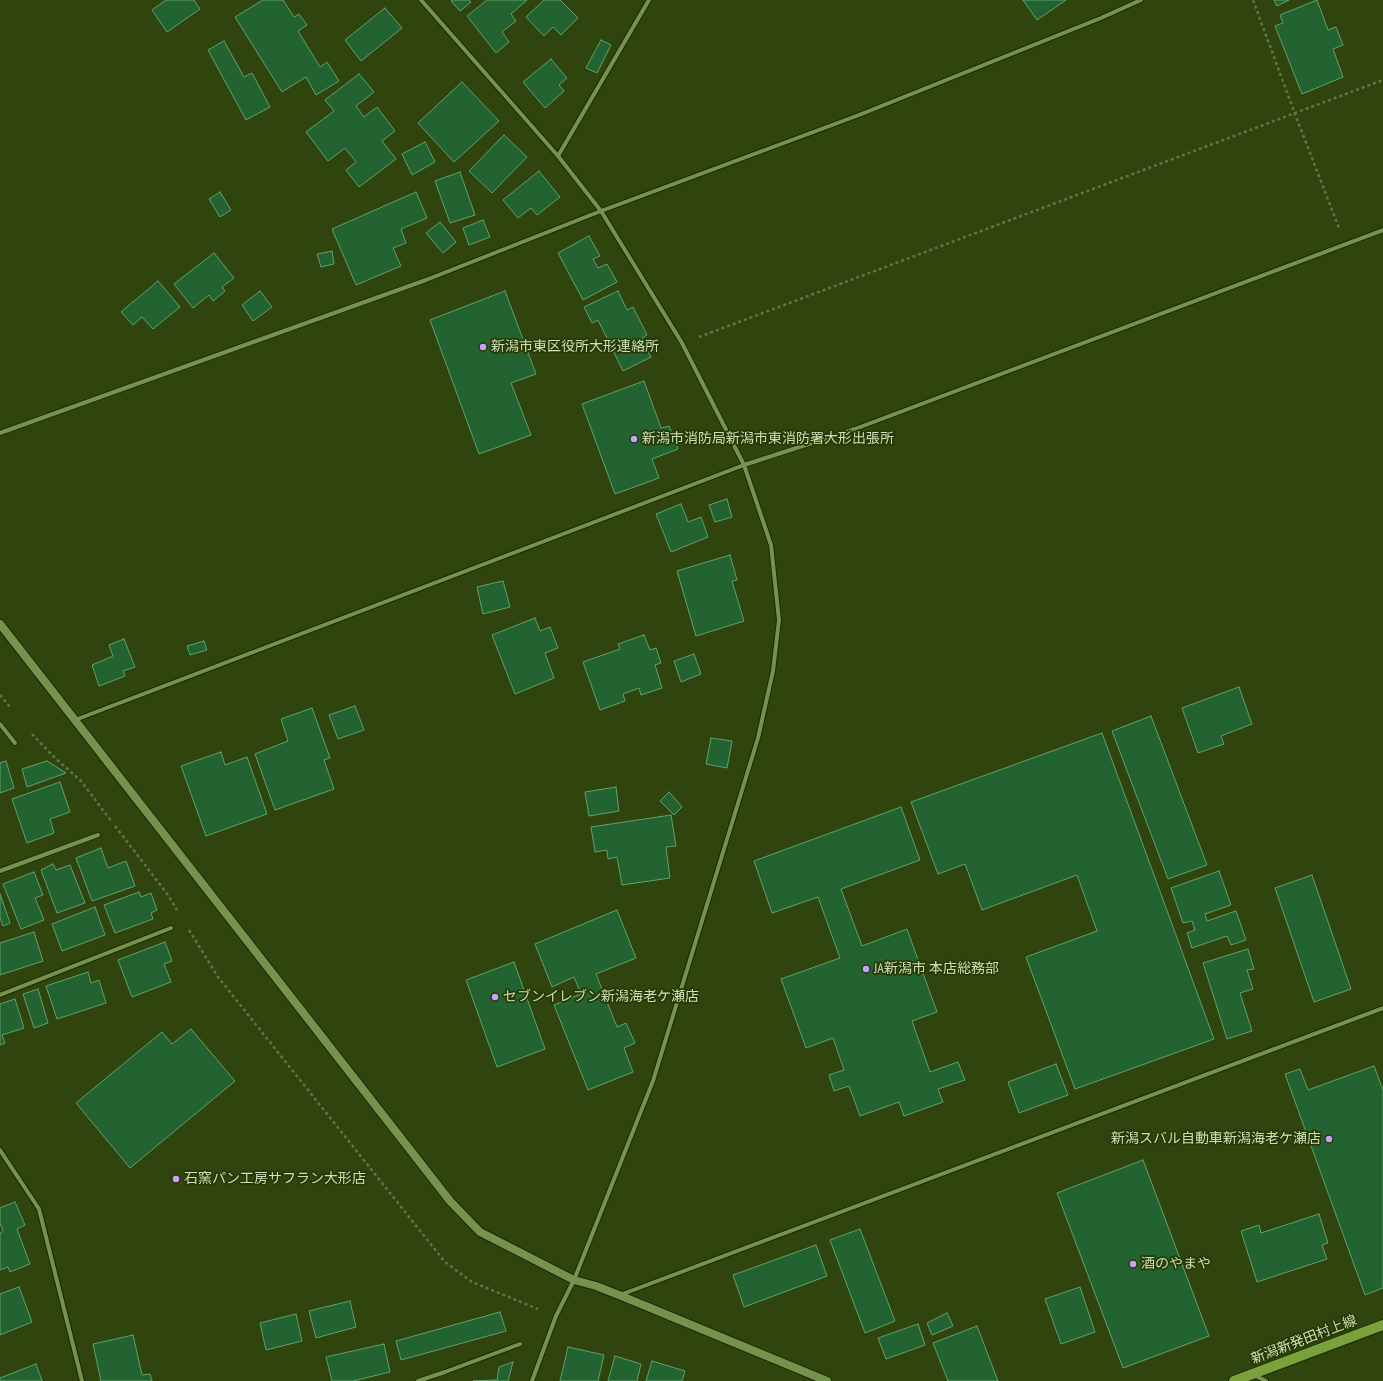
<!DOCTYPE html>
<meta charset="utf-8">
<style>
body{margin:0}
canvas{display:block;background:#30440e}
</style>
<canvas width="1383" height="1381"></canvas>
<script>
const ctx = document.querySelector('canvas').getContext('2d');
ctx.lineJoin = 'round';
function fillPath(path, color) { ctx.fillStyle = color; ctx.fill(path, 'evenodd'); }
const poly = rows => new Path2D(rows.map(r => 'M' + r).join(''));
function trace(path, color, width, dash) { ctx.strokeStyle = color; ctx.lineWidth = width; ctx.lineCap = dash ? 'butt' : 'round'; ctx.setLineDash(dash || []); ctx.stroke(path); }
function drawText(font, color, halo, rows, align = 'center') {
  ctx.font = font + ' "PT Sans Narrow","Noto Sans JP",sans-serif'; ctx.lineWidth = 3.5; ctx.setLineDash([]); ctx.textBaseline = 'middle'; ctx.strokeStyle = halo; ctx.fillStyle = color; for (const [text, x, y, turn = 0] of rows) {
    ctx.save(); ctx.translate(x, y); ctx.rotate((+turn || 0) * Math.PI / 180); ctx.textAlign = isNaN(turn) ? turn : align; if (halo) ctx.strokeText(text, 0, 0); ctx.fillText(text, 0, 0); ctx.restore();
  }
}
const building = poly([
 [166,0,194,0,200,9,167,32,152,10,166,0],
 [263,0,283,0,294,17,299,14,307,25,298,31,320,67,327,62,339,81,316,95,306,77,282,92,235,17,263,0],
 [453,0,469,0,471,2,460,11,451,1,453,0],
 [487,0,527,0,511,14,516,21,502,32,509,42,496,53,467,16,487,0],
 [544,0,560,0,578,18,561,35,553,27,544,36,526,17,544,0],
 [1023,0,1066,0,1037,20,1023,0],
 [1274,0,1289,0,1277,6,1274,0],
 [1317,0,1328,30,1336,27,1343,45,1333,49,1343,77,1302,94,1275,26,1283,23,1280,15,1317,0],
 [385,8,402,28,361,61,345,40,385,8],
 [601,40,611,45,597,73,586,68,601,40],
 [224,41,244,77,252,73,270,107,246,120,208,50,224,41],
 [551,59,567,78,559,85,564,91,545,108,523,82,551,59],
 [359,74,374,92,356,106,364,117,377,107,395,131,382,141,396,159,359,187,346,170,356,162,345,148,328,161,306,132,334,111,325,100,359,74],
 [462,82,499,121,454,162,418,123,462,82],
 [504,135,527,157,492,193,469,171,504,135],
 [425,142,435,162,412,175,402,154,425,142],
 [539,171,560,197,537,215,531,208,518,218,503,200,539,171],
 [460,172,475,215,450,223,435,181,460,172],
 [220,192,231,210,220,217,209,199,220,192],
 [416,192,427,218,401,229,406,243,393,248,401,266,356,285,332,229,416,192],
 [483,220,490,237,469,245,463,228,483,220],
 [440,222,456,242,443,253,426,233,440,222],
 [589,236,600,256,593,259,598,268,607,264,617,282,583,300,558,253,589,236],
 [332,251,334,264,321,267,317,254,332,251],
 [214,253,234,278,222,287,225,291,213,301,209,295,193,308,174,284,214,253],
 [158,281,180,307,153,329,142,317,133,325,121,312,158,281],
 [260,291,272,307,253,321,242,305,260,291],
 [505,291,536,374,511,383,531,435,479,454,430,320,505,291],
 [618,291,627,310,633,307,647,335,642,338,651,357,623,371,598,320,592,323,584,307,618,291],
 [644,381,661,428,669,426,678,449,652,459,659,478,615,494,582,404,644,381],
 [727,499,732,517,715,522,709,505,727,499],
 [681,504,688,522,701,517,708,537,671,552,656,514,681,504],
 [730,555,737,580,732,581,744,621,696,636,677,571,730,555],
 [503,581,510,607,483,614,477,587,503,581],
 [535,618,540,631,550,627,558,648,545,653,554,678,515,694,492,635,535,618],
 [644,635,650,650,656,648,661,663,655,665,662,688,641,695,639,688,623,694,625,701,600,710,583,662,620,649,618,644,644,635],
 [124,639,135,667,123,671,125,676,99,686,92,665,113,656,109,645,124,639],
 [204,641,207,650,190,655,187,646,204,641],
 [694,654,701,674,681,682,674,661,694,654],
 [1239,687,1252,724,1221,736,1224,744,1198,753,1182,708,1239,687],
 [355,706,364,730,338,739,329,715,355,706],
 [312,708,330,758,324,760,334,789,275,810,255,754,288,741,281,719,312,708],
 [1151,716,1207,865,1168,879,1112,731,1151,716],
 [1102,733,1214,1039,1075,1089,1026,957,1097,931,1077,875,982,910,965,864,938,874,911,802,1102,733],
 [711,738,732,741,727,768,706,764,711,738],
 [221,752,225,765,247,757,267,814,206,836,181,766,221,752],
 [6,761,14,788,0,793,0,763,6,761],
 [47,761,66,773,27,787,22,769,47,761],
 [60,782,70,812,50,819,54,833,27,843,12,799,60,782],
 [616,787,619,811,589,816,585,792,616,787],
 [669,792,682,807,674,815,660,801,669,792],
 [901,807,920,860,841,889,862,946,907,929,937,1012,912,1021,930,1072,958,1062,965,1080,938,1089,943,1102,904,1116,899,1102,860,1116,849,1086,834,1091,829,1075,844,1070,833,1038,806,1048,781,979,840,958,818,897,772,913,754,861,901,807],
 [671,815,676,846,666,847,670,878,622,885,617,857,608,859,607,850,595,852,591,827,671,815],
 [101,848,108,868,126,861,135,886,92,901,76,858,101,848],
 [53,864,56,870,70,865,85,903,57,913,41,870,53,864],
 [1219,871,1231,905,1205,914,1207,921,1236,911,1246,940,1231,945,1227,936,1192,948,1187,933,1195,930,1192,921,1183,923,1171,888,1219,871],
 [34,872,43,895,35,898,44,920,21,929,3,884,34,872],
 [1312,875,1351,989,1314,1002,1275,888,1312,875],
 [139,892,141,897,151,893,157,910,151,913,153,919,115,933,104,905,139,892],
 [0,894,10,923,3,926,0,918,0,894],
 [95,907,105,935,62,951,52,924,95,907],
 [617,910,636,958,596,974,617,1027,626,1023,635,1043,624,1048,633,1072,588,1090,554,1005,581,994,574,977,552,987,535,944,617,910],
 [34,932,43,961,0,975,0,943,34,932],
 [165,942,172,961,164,964,171,982,132,997,118,960,165,942],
 [1248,949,1254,969,1247,970,1253,989,1240,993,1252,1031,1227,1039,1203,963,1248,949],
 [514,962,545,1049,497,1067,466,980,514,962],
 [88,972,91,983,99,980,106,1003,57,1019,46,986,88,972],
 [38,989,48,1023,34,1028,23,994,38,989],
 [15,999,24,1028,2,1035,5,1043,0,1045,0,1004,15,999],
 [191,1029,235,1081,130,1168,76,1103,162,1032,172,1044,191,1029],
 [1056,1064,1068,1095,1019,1113,1008,1082,1056,1064],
 [1374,1066,1383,1090,1383,1288,1365,1295,1285,1074,1300,1069,1308,1090,1374,1066],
 [1143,1160,1209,1336,1123,1368,1057,1193,1143,1160],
 [15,1202,25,1225,17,1229,30,1264,10,1272,8,1267,0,1270,0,1233,3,1231,0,1223,0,1208,15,1202],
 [1319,1214,1328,1243,1322,1245,1327,1259,1257,1282,1241,1231,1259,1225,1261,1233,1319,1214],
 [860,1229,895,1321,865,1333,830,1240,860,1229],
 [816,1245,827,1276,744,1307,733,1275,816,1245],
 [19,1287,32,1322,0,1335,0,1294,19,1287],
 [1080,1287,1095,1332,1061,1344,1045,1299,1080,1287],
 [350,1301,356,1327,316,1338,309,1311,350,1301],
 [500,1312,506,1331,401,1360,396,1341,500,1312],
 [947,1313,953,1326,932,1335,927,1323,947,1313],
 [296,1314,302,1341,266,1350,260,1323,296,1314],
 [918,1324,925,1345,886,1359,878,1338,918,1324],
 [977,1326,998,1381,948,1381,933,1343,977,1326],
 [133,1335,142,1375,150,1374,152,1381,101,1381,93,1344,133,1335],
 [384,1344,390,1372,353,1381,332,1381,326,1357,384,1344],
 [568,1347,604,1355,598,1381,560,1381,568,1347],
 [615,1356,641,1364,637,1381,608,1381,615,1356],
 [652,1361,685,1371,682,1381,646,1381,652,1361],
 [513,1362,508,1381,473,1381,497,1380,499,1367,513,1362],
 [36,1364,42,1381,0,1381,0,1378,36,1364]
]);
const path = poly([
 [1253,0,1295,114,1339,228],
 [699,337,1383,80],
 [0,695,10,707],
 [32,734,54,757,81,781,112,822],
 [115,826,168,895,177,910],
 [189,930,218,977,445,1262,472,1282,538,1309]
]);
const street = poly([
 [421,0,558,156,601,211,682,343,744,465,771,545,779,620,773,671,758,738,653,1081,574,1280,556,1316,532,1381],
 [558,156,649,0],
 [0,433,426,280,601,211,859,115,1101,18,1141,0],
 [75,720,744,465,855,429,1383,230],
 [0,724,15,743],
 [0,871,98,835],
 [0,995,171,928],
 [0,1150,39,1209,82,1381],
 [620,1295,1383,1008],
 [1254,1375,1266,1381],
 [418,1381,445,1372,520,1344]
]);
const secondary = poly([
 [0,624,450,1201,480,1232,574,1280,596,1286,619,1295,827,1381]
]);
const primary = poly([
 [1234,1381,1383,1325]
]);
const markers = [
 [483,347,4,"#d19dfe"],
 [634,439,4,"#d19dfe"],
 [866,969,4,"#d19dfe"],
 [495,997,4,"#d19dfe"],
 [1329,1139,4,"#d19dfe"],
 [176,1179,4,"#d19dfe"],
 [1133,1264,4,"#d19dfe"]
];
const poiNames = [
 ["新潟市東区役所大形連絡所",491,347],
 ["新潟市消防局新潟市東消防署大形出張所",642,439],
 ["JA新潟市 本店総務部",874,969],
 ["セブンイレブン新潟海老ケ瀬店",503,997],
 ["新潟スバル自動車新潟海老ケ瀬店",1321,1139,"right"],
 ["石窯パン工房サフラン大形店",184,1179],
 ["酒のやまや",1141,1264]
];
const streetNames = [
 ["新潟新発田村上線",1304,1340,-21]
];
fillPath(building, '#236331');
trace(building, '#61a16b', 1);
trace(street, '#1b2904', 6);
trace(secondary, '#1b2904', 10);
trace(primary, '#1b2904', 12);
trace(path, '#627545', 2.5, [3, 3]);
trace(street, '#75934d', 4);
trace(secondary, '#75934d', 8);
trace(primary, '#7aa13c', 10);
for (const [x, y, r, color] of markers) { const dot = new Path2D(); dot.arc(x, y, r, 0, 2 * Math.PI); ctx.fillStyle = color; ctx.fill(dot); trace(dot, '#263a01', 1.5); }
drawText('14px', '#cddfbb', '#263a01', poiNames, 'left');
drawText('14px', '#cddfbb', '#263a01', streetNames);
</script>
